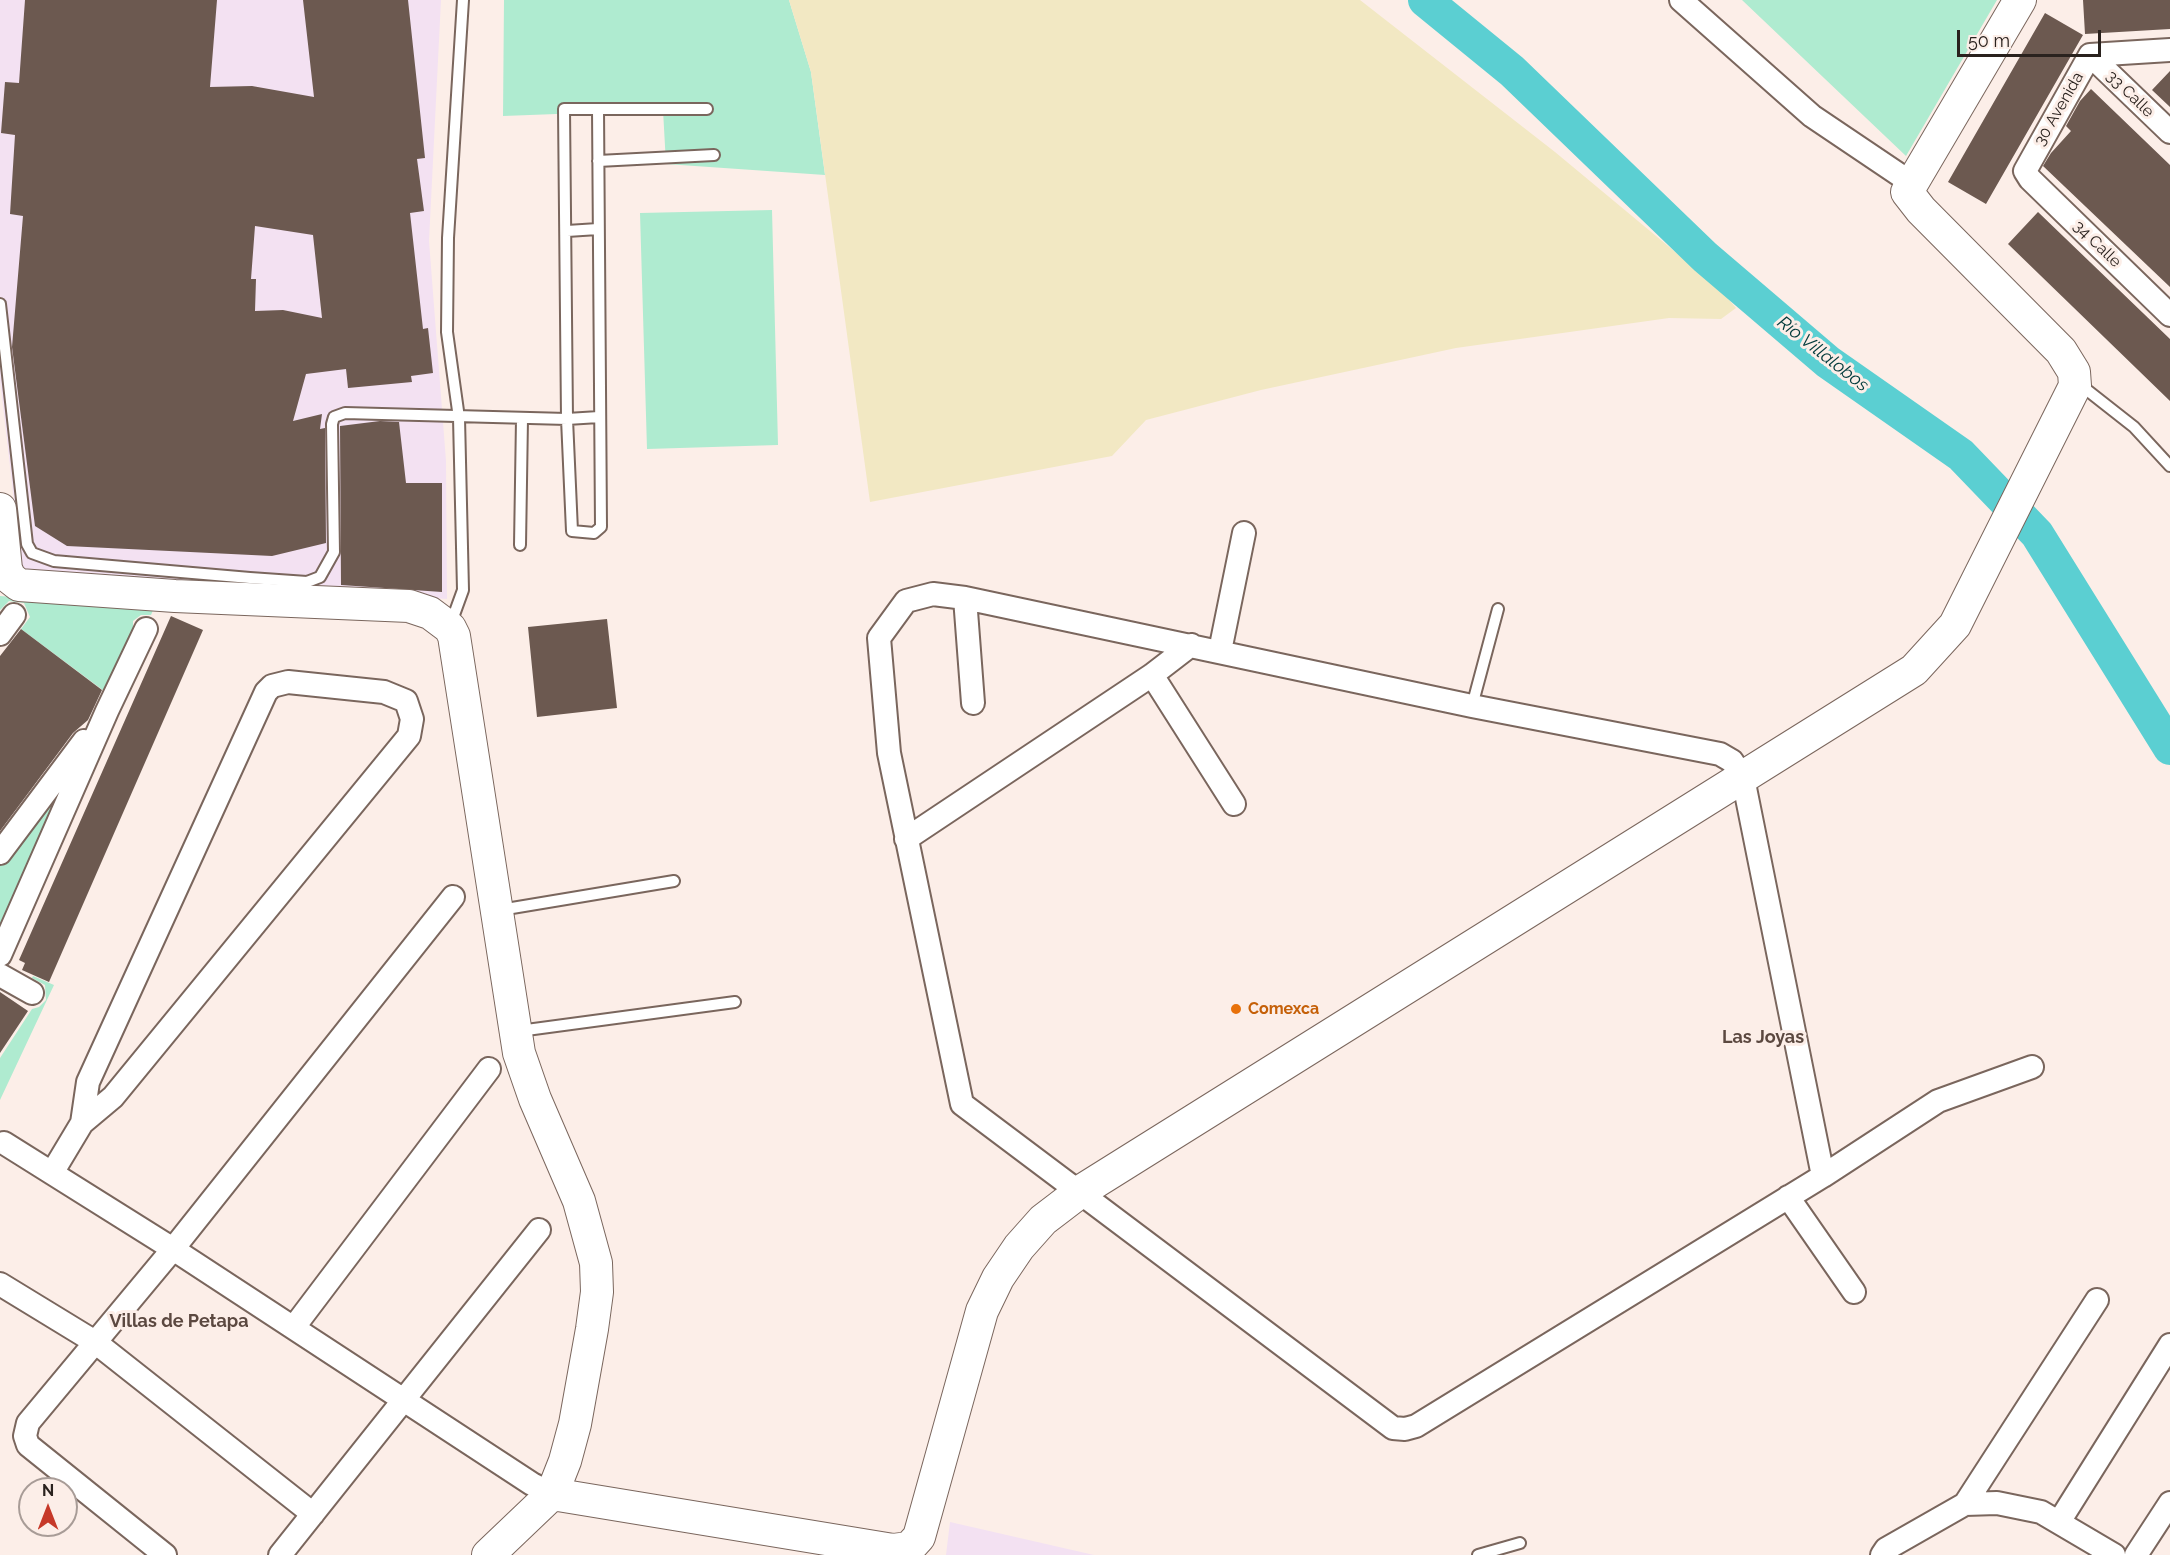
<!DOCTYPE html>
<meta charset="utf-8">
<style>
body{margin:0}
#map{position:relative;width:2170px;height:1555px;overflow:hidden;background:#fceee8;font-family:Raleway,sans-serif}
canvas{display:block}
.north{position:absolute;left:18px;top:1477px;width:60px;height:60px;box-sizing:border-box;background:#fceee8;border:2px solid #a89c97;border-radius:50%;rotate:0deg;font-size:16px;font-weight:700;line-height:24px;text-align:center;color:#2a221e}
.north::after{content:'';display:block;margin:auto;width:21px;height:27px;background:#c63929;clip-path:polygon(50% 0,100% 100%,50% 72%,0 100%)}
.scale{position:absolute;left:1957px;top:30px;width:144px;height:27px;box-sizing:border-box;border:3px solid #2a221e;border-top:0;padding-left:8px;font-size:18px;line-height:21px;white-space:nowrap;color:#2a221e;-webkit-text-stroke:4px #fceee8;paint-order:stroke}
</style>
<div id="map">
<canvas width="2170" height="1555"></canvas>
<div class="north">N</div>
<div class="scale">50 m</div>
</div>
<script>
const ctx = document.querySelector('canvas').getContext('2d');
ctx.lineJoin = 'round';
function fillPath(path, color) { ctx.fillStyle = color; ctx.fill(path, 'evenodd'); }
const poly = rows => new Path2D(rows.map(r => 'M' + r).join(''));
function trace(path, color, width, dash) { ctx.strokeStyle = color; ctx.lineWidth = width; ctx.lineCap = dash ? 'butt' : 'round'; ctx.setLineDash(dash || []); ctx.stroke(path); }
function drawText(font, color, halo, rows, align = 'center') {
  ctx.font = font + ' Raleway,sans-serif'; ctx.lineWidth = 6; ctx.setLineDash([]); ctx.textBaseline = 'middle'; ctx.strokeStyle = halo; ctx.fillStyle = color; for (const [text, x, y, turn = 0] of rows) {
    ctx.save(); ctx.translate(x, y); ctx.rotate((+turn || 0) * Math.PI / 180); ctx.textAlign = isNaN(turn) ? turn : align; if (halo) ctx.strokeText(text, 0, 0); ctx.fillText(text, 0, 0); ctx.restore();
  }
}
const industrial = poly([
 [0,0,441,0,429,241,446,461,447,599,22,570,0,380],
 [950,1522,1094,1555,946,1555]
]);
const green = poly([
 [504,0,789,0,811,72,825,175,666,164,663,110,503,116],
 [1742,0,1997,0,1906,156],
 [772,210,778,445,647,449,640,213],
 [0,596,154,608,151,615,141,615,133,621,133,636,108,694,21,629,30,617,24,603,9,601,0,610],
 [107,711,0,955,0,853],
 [33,976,54,985,0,1100,0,1058,32,1009,39,1007,46,1000,45,985,32,978]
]);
const sand = poly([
 [789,0,1360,0,1555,152,1721,290,1736,308,1721,319,1669,318,1456,348,1261,390,1146,420,1112,456,870,502,811,72]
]);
const river = poly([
 [1425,0,1512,71,1705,257,1828,362,1961,455,2037,534,2170,748]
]);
const building = poly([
 [25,0,217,0,210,87,252,86,314,97,303,0,408,0,425,158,417,159,424,211,410,213,423,329,428,328,433,373,411,376,412,382,348,388,346,369,306,374,293,421,322,414,320,429,325,428,326,543,272,556,67,546,35,526,12,347,23,216,10,214,15,135,1,133,5,82,19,83],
 [255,226,313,235,322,318,283,310,255,311,256,279,251,279],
 [2083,0,2170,0,2170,29,2085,34],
 [2045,13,2083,35,1986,204,1948,182],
 [2170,71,2170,107,2152,90],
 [2091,89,2170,165,2170,287,2043,166,2051,153,2071,131,2066,126,2080,101],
 [2038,212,2170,339,2170,401,2008,244],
 [380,421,399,422,406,483,442,483,442,592,341,585,340,426],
 [171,616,203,630,49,982,22,970,25,963,19,960],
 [607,619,617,708,537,717,528,627],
 [21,629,102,690,88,720,73,733,0,831,0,656],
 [0,992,28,1011,0,1053]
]);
const service = poly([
 [598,161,714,155],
 [567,231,598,229],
 [0,304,27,544,32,553,54,561,250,578,307,582,320,577,334,552,332,424,334,417,345,413,567,419,572,531,594,533,601,527,598,109],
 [2078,383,2134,427,2170,466],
 [599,417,567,419,564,109,707,109],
 [520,545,522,419],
 [451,623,463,590,459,418,447,332,448,238,463,0],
 [1472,706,1498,609],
 [500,910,674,881],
 [519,1031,735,1002],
 [1478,1555,1520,1543]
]);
const minor = poly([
 [1681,0,1812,116,1910,182],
 [2170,50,2090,55,2025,171,2030,179,2170,315],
 [2090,55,2170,132],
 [965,598,973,703],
 [0,634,14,615],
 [1220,651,1244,533],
 [1152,675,1234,804],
 [906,839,1152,675,1191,645],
 [0,853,84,741],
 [0,955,107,711,146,629],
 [0,975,32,993],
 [4,1143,173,1249,532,1484,552,1494],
 [52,1173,82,1123,113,1097,409,736,412,719,406,701,384,692,288,682,272,686,266,692,88,1082,82,1123],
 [1823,1176,1743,778,1732,761,1720,754,1472,706,965,598,933,594,906,601,879,638,889,753,962,1104,1393,1428,1405,1429,1416,1426,1823,1176,1938,1101,2032,1067],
 [1788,1197,1854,1292],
 [0,1284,95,1342,313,1514],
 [294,1327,489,1069],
 [1965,1504,2097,1300],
 [2059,1522,2170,1345],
 [165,1555,28,1445,25,1436,28,1423,173,1249,453,897],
 [280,1555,539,1230],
 [1882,1555,1886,1549,1965,1504,1997,1503,2041,1512,2114,1555],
 [2136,1555,2170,1503]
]);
const secondary = poly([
 [0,509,6,569,10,578,19,585,175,596,409,606,430,613,450,628,454,636,519,1053,535,1099,579,1201,596,1263,597,1292,592,1329,575,1424,565,1461,552,1494,488,1555],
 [552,1494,893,1550,909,1548,919,1537,982,1311,998,1278,1019,1247,1043,1220,1081,1191,1914,670,1955,625,2075,386,2074,372,2061,351,1921,210,1907,192,2020,0]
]);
const markers = [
 [1236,1009,6,"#e8710a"]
];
const streetNames = [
 ["33 Calle",2130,94,44],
 ["30 Avenida",2059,109,-60],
 ["34 Calle",2097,244,44]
];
const foodNames = [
 ["Comexca",1248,1009]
];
const waterNames = [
 ["Río Villalobos",1823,354,38]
];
const neighbourhoodNames = [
 ["Las Joyas",1763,1038],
 ["Villas de Petapa",179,1322]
];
fillPath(industrial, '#f3e1f2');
fillPath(green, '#afebd0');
fillPath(sand, '#f2e8c3');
trace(river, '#5bcfd2', 34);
fillPath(building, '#6c5950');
trace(service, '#7a665d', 14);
trace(minor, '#7a665d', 26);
trace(secondary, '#7a665d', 34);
trace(service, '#fff', 10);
trace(minor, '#fff', 22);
trace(secondary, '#fff', 32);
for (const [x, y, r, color] of markers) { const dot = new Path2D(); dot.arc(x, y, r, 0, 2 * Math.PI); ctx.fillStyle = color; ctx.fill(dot); trace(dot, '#fceee8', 2); }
drawText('16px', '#2a221e', '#fceee8', streetNames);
drawText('bold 16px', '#c56008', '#fceee8', foodNames, 'left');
drawText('italic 18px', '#003a3b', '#fceee8', waterNames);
drawText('bold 18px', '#5b4840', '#fceee8', neighbourhoodNames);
</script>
